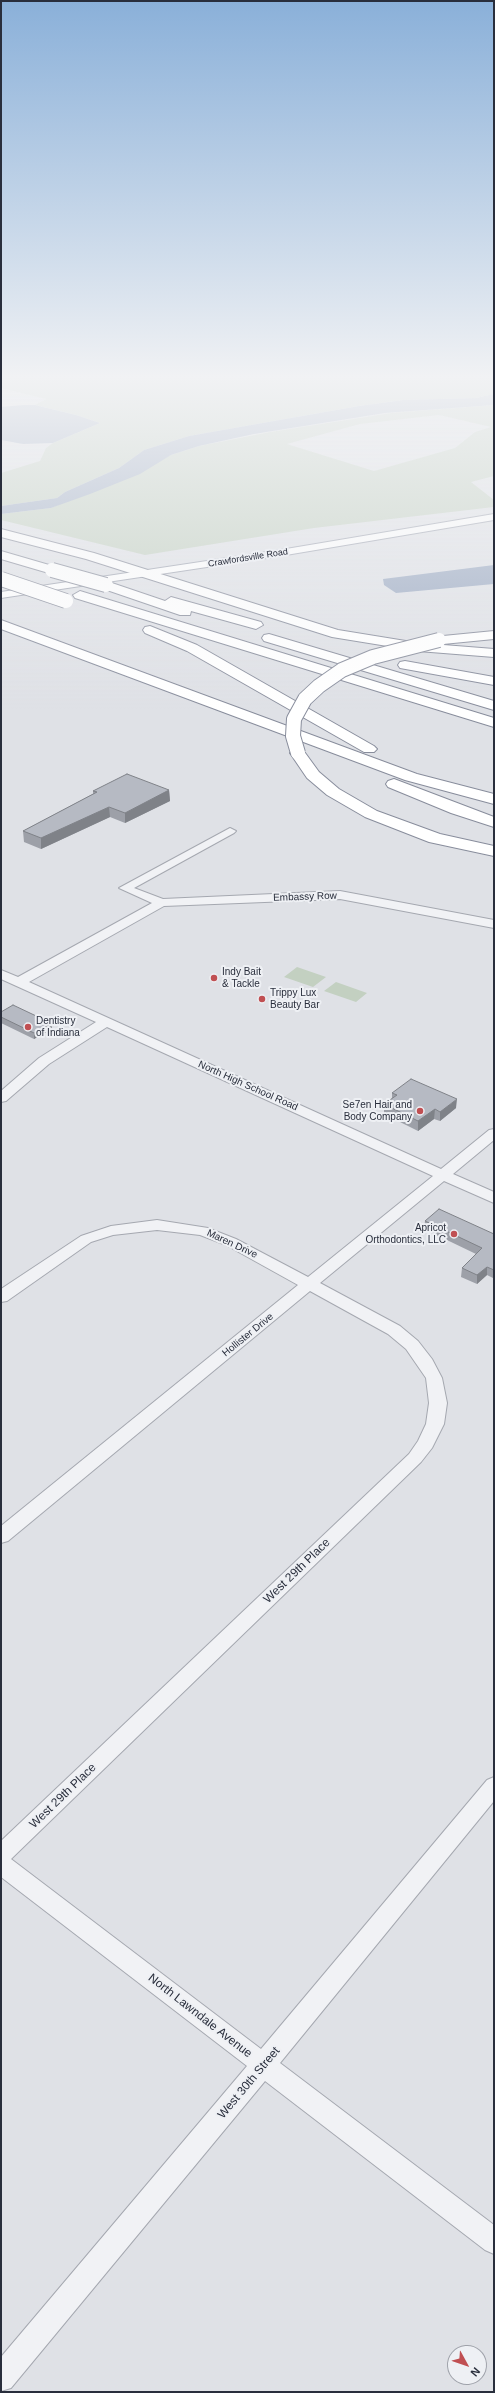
<!DOCTYPE html>
<style>
body{margin:0}
#map{position:relative;width:495px;height:2393px;overflow:hidden;background:#dfe1e6;font-family:Arial,sans-serif}
canvas{display:block}
.frame{position:absolute;inset:0;border:2px solid #292e3c;pointer-events:none}
.north{position:absolute;left:447px;top:2345px;width:40px;height:40px;box-sizing:border-box;background:#eef0f4;border:1px solid #9fa2aa;border-radius:50%;rotate:130deg;font-size:11px;font-weight:700;line-height:16px;text-align:center;color:#292e3c}
.north::after{content:'';display:block;margin:auto;width:14px;height:18px;background:#c04f52;clip-path:polygon(50% 0,100% 100%,50% 72%,0 100%)}
</style>
<div id="map">
<canvas width="495" height="2393"></canvas>
<div class="frame"></div>
<div class="north">N</div>
</div>
<script>
const ctx = document.querySelector('canvas').getContext('2d');
ctx.lineJoin = 'round';
function fillPath(path, color) { ctx.fillStyle = color; ctx.fill(path, 'evenodd'); }
const poly = rows => new Path2D(rows.map(r => 'M' + r).join(''));
function trace(path, color, width, dash) { ctx.strokeStyle = color; ctx.lineWidth = width; ctx.lineCap = dash ? 'butt' : 'round'; ctx.setLineDash(dash || []); ctx.stroke(path); }
function drawText(font, color, halo, rows, align = 'center') {
  ctx.font = font + ' Arial,sans-serif'; ctx.lineWidth = 4; ctx.setLineDash([]); ctx.textBaseline = 'middle'; ctx.strokeStyle = halo; ctx.fillStyle = color; for (const [text, x, y, turn = 0] of rows) {
    ctx.save(); ctx.translate(x, y); ctx.rotate((+turn || 0) * Math.PI / 180); ctx.textAlign = isNaN(turn) ? turn : align; if (halo) ctx.strokeText(text, 0, 0); ctx.fillText(text, 0, 0); ctx.restore();
  }
}
const green = poly([
 [1,376,494,376,494,394,476,398,403,400,359,406,189,436,144,450,119,468,65,492,57,498,1,506,1,473,40,461,46,448,53,443,100,423,76,415,35,405,46,399,1,388],
 [494,405,494,476,471,482,494,500,494,507,314,528,145,555,1,520,1,514,51,508,171,455,199,446,270,432,391,413],
 [439,415,491,427,475,432,455,448,374,471,287,444,360,424],
 [297,967,326,977,313,987,284,977],
 [336,982,367,993,356,1002,324,991]
]);
const water = poly([
 [494,394,494,399,492,400,494,400,494,405,385,413,254,434,199,446,171,455,140,474,90,494,51,508,1,514,1,506,57,498,65,492,119,468,144,450,189,436,359,406,403,400,476,398],
 [23,405,35,405,76,415,100,423,53,443,23,444,1,440,1,407],
 [494,565,494,584,396,593,384,585,383,579]
]);
const minor = poly([
 [230,828,236,831,234,833,134,888,163,899,340,891,494,920,494,928,340,899,164,906,29,982,441,1169,489,1130,494,1129,494,1140,453,1174,494,1192,494,1203,444,1181,320,1283,400,1326,418,1341,432,1359,442,1378,447,1403,444,1424,432,1448,421,1462,11,1859,261,2049,487,1780,494,1777,494,1801,280,2063,494,2225,494,2254,485,2250,265,2081,11,2388,1,2391,1,2357,247,2066,1,1877,1,1841,409,1454,418,1441,426,1424,429,1403,426,1378,406,1349,388,1334,310,1291,8,1541,1,1543,1,1526,298,1285,226,1245,200,1235,157,1230,113,1235,91,1242,7,1301,1,1302,1,1289,81,1236,111,1226,157,1220,208,1228,236,1239,308,1277,433,1176,107,1027,49,1064,6,1101,1,1102,1,1091,39,1058,96,1022,1,979,1,970,18,977,152,903,119,888,230,828]
]);
const major = poly([
 [494,514,494,520,280,556,1,598,1,592,280,550,494,514]
]);
const highway = poly([
 [1,529,94,553,338,630,418,643,494,649,494,657,418,651,332,637,86,559,1,537,1,529],
 [1,551,56,567,58,570,52,574,1,559,1,551],
 [106,581,165,601,171,597,261,622,263,625,256,629,191,611,190,615,180,615,101,588,100,585,106,581],
 [80,591,494,718,494,727,75,598,73,595,80,591],
 [1,620,417,774,494,794,494,804,405,780,1,629,1,620],
 [150,626,197,645,374,746,377,749,374,752,364,752,187,651,145,633,143,630,145,627,150,626],
 [494,631,494,639,443,644,436,640,443,636,494,631],
 [269,634,494,701,494,710,264,641,262,638,264,635,269,634],
 [405,661,494,677,494,685,400,668,398,665,400,662,405,661],
 [298,748,303,750,319,772,339,789,377,811,440,834,494,846,494,856,429,842,365,817,327,795,307,778,290,753,298,748],
 [394,779,494,817,494,827,451,813,388,787,386,784,388,781,394,779]
]);
const highwayBridge = poly([
 [52,570,106,585],
 [1,579,66,601],
 [298,753,293,736,294,719,305,699,319,686,342,670,373,657,439,640]
]);
const wall = poly([
 [169,790,170,801,125,823,110,817,41,849,24,842,23,831,93,794,93,791],
 [1,1012,52,1029,34,1039,1,1023],
 [392,1093,456,1108,440,1121,434,1119,418,1131,384,1114,384,1104,392,1099],
 [425,1221,494,1234,494,1277,493,1278,487,1275,477,1284,461,1277,462,1268,476,1254,424,1229]
]);
const shadedWall = poly([
 [169,790,170,801,125,823,125,813],
 [109,807,110,817,41,849,41,838],
 [51,1023,52,1029,34,1039,34,1033],
 [457,1099,456,1108,440,1121,440,1112],
 [435,1109,434,1119,418,1131,418,1121],
 [487,1267,487,1275,477,1284,477,1275],
 [494,1270,494,1277,493,1278]
]);
const building = poly([
 [127,774,169,790,125,813,109,807,41,838,23,831,97,792,93,791,127,774],
 [13,1005,51,1023,34,1033,1,1017,1,1012,13,1005],
 [411,1079,457,1099,440,1112,435,1109,418,1121,384,1104,397,1095,392,1093,411,1079],
 [439,1209,494,1234,494,1270,487,1267,477,1275,462,1268,482,1248,425,1221,439,1209]
]);
const markers = [
 [214,978,4,"#c04f52"],
 [262,999,4,"#c04f52"],
 [28,1027,4,"#c04f52"],
 [420,1111,4,"#c04f52"],
 [454,1234,4,"#c04f52"]
];
const farStreetnames = [
 ["Crawfordsville Road",248,558,-9]
];
const streetNames = [
 ["Embassy Row",305,897,-2],
 ["North High School Road",248,1086,24],
 ["Maren Drive",232,1244,25],
 ["Hollister Drive",248,1335,-39]
];
const poiNames = [
 ["Indy Bait",222,972],
 ["& Tackle",222,984],
 ["Trippy Lux",270,993],
 ["Beauty Bar",270,1005],
 ["Dentistry",36,1021],
 ["of Indiana",36,1033],
 ["Se7en Hair and",412,1105,"right"],
 ["Body Company",412,1117,"right"],
 ["Apricot",446,1228,"right"],
 ["Orthodontics, LLC",446,1240,"right"]
];
const nearStreetnames = [
 ["West 29th Place",297,1571,-44],
 ["West 29th Place",63,1796,-44],
 ["North Lawndale Avenue",200,2016,38],
 ["West 30th Street",249,2083,-50]
];
fillPath(green, '#c3d0c1');
fillPath(water, '#9dabc3');
trace(minor, '#a5a8b0', 2);
trace(major, '#9fa4b1', 2);
trace(highway, '#888d9c', 2);
fillPath(minor, '#f1f2f5');
fillPath(major, '#fff');
fillPath(highway, '#fff');
trace(highwayBridge, '#888d9c', 16, []);
trace(highwayBridge, '#fff', 14);
fillPath(wall, '#9da0a8');
fillPath(shadedWall, '#7f8288');
fillPath(building, '#b6bac3');
trace(building, '#7f8288', 1);
const sky = ctx.createLinearGradient(0, 0, 0, 711);
sky.addColorStop(0, '#8ab0d9');
sky.addColorStop(0.53, '#f1f2f4');
sky.addColorStop(1, '#f1f2f400');
ctx.fillStyle = sky;
ctx.fillRect(0, 0, 495, 711);
for (const [x, y, r, color] of markers) { const dot = new Path2D(); dot.arc(x, y, r, 0, 2 * Math.PI); ctx.fillStyle = color; ctx.fill(dot); trace(dot, '#eef0f4', 1.5); }
drawText('9px', '#292e3c', '#eef0f4', farStreetnames);
drawText('10px', '#292e3c', '#eef0f4', streetNames);
drawText('10px', '#292e3c', '#eef0f4', poiNames, 'left');
drawText('12px', '#292e3c', '#eef0f4', nearStreetnames);
</script>
